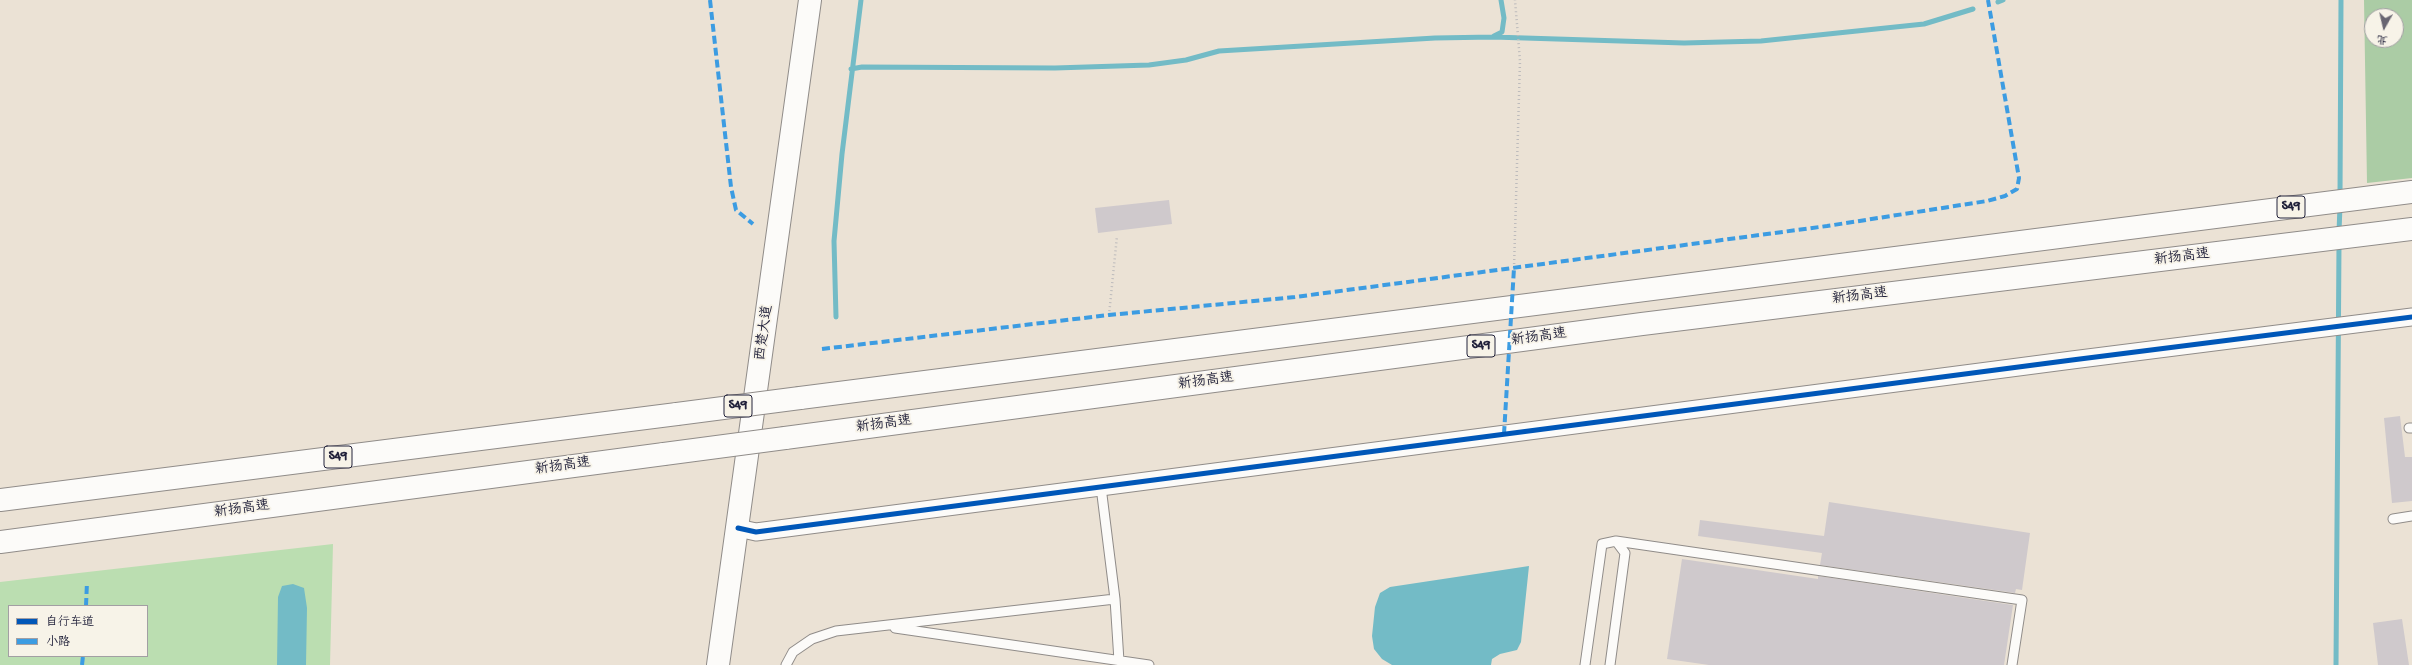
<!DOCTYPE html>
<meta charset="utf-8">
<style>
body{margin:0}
#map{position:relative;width:2412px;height:665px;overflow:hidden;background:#ebe2d5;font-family:"Gochi Hand","LXGW WenKai TC",sans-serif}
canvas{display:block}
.legend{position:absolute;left:8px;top:605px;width:140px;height:52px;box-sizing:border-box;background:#f7f3e8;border:1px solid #a29fa3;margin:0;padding:5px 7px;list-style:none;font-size:12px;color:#22223b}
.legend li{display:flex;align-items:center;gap:8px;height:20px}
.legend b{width:20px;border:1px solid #a29fa3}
.north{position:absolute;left:2364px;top:8px;width:40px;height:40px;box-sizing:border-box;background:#f7f3e8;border:1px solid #a29fa3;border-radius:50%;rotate:188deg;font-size:11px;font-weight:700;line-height:16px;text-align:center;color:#22223b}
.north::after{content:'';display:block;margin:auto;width:14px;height:18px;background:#686571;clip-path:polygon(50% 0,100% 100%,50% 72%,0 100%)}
</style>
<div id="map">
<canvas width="2412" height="665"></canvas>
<ul class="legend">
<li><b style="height:5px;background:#0057b8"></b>自行车道</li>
<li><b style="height:5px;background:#3c9ce2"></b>小路</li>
</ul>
<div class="north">北</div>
</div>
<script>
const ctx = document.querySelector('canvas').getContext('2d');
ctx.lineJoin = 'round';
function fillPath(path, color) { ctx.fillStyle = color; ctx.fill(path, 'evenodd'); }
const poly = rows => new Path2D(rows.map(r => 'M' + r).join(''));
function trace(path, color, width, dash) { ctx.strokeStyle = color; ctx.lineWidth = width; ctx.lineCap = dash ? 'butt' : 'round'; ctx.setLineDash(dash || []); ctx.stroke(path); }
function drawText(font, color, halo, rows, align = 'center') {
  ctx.font = font + ' "Gochi Hand","LXGW WenKai TC",sans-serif'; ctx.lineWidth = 3.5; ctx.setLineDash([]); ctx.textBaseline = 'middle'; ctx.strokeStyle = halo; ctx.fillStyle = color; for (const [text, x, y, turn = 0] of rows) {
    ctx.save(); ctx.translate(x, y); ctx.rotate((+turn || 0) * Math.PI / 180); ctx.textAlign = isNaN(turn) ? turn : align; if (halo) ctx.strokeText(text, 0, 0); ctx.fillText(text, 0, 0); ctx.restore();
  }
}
const green = poly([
 [333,544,330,665,0,665,0,582],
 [9,606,147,606,147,656,9,656]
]);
const forest = poly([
 [2364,0,2412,0,2412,178,2367,183],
 [2372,16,2396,16,2396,40,2372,40]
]);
const water = poly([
 [1529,566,1521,642,1517,650,1500,654,1492,659,1491,665,1392,665,1382,659,1374,649,1372,636,1375,607,1380,593,1390,587],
 [293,584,304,588,307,608,306,665,277,665,278,597,282,586]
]);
const stream = poly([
 [1998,2,2003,0],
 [1494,36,1502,32,1504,18,1501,0],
 [851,69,862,67,1055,68,1149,65,1186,60,1219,51,1435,38,1493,37,1684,43,1761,41,1924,24,1973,9],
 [2340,196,2341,0],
 [2339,232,2340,206],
 [836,317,834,241,842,154,861,0],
 [2336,665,2339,244]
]);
const building = poly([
 [1169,200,1172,224,1098,233,1095,208],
 [2400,416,2405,457,2412,457,2412,501,2392,503,2384,418],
 [1829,502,2030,533,2022,590,2016,589,2015,593,1820,565,1822,553,1698,536,1700,520,1824,536],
 [1682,559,1818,579,1818,576,2013,605,2004,665,1709,665,1667,659],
 [2402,619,2409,665,2378,665,2373,623]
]);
const path = poly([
 [1514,268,1520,61,1515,0],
 [1109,315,1117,236]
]);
const lane = poly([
 [2409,428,2412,428],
 [1101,487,1115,599,1119,661],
 [2393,519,2412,516],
 [1616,541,2022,600,2012,665],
 [895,628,1149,665],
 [786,665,793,652,812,639,836,631,1115,599],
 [1585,665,1602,544,1616,541,1625,553,1610,665]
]);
const street = poly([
 [738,528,756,532,2072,360,2412,317]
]);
const primary = poly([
 [718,665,810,0]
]);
const highway = poly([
 [800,398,2412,192],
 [785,438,1642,324,2412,229],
 [0,500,677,414],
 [0,542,664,454]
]);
const highwayBridge = poly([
 [677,414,800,398],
 [664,454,785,438]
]);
const quiet = poly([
 [710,0,731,187,736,210,753,224],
 [822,349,1109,315,1295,297,1827,226,1987,201,2005,196,2017,189,2019,178,1988,0],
 [1504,434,1514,268],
 [86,606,87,582],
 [82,665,83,656]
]);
const cycleway = poly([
 [738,528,756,532,2072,360,2412,317]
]);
const shields = [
 [2291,207,28],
 [1481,346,28],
 [738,406,28],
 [338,457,28]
];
const shieldNames = [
 ["S49",2291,207],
 ["S49",1481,346],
 ["S49",738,406],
 ["S49",338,457]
];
const streetNames = [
 ["新扬高速",2182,258,-7],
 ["新扬高速",1860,297,-7],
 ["西楚大道",765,333,-82],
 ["新扬高速",1539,338,-8],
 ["新扬高速",1206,382,-8],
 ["新扬高速",884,425,-8],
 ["新扬高速",563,467,-8],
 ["新扬高速",242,510,-8]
];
fillPath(green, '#bbdeb1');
fillPath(forest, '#abcca5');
fillPath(water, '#73bbc6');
trace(stream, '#73bbc6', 5);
fillPath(building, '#cfc9cc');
trace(lane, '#908c89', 11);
trace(street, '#908c89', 19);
trace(primary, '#908c89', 24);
trace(highway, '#908c89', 24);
trace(path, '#bdbbbc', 2.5, [1, 3]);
trace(lane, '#fcfbf9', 9);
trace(street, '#fcfbf9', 17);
trace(primary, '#fcfbf9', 22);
trace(highway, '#fcfbf9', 22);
trace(highwayBridge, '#908c89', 24, []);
trace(highwayBridge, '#fcfbf9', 22);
trace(quiet, '#3c9ce2', 4, [8, 4]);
trace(cycleway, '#0057b8', 5);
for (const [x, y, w] of shields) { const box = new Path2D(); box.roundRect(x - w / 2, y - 11, w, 22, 3); ctx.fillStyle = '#f7f3e8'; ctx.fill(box); trace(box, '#22223b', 1); }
drawText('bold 13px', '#22223b', null, shieldNames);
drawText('14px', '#22223b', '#f7f3e8', streetNames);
</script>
